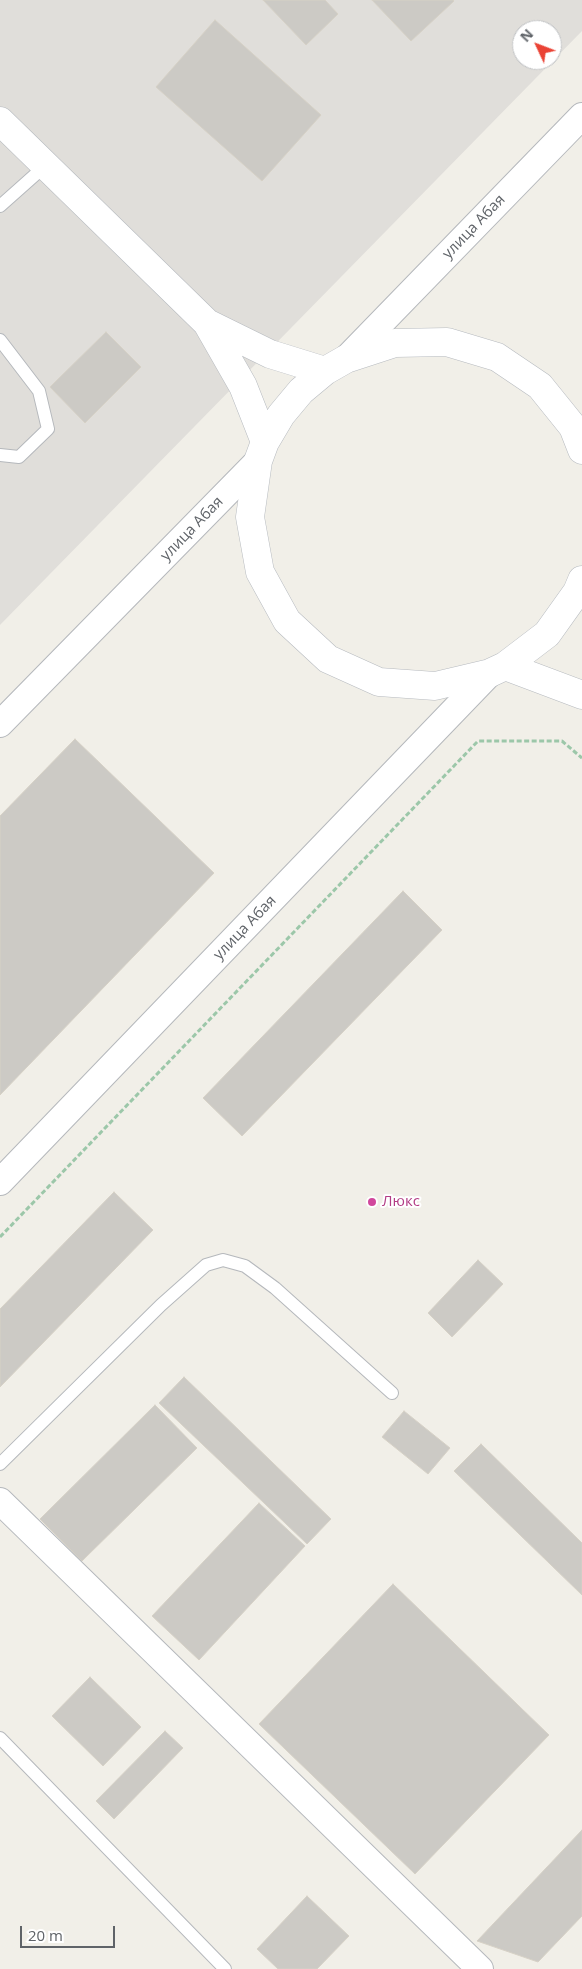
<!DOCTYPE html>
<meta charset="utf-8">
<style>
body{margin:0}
#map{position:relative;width:582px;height:1969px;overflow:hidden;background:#f1efe8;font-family:"Open Sans",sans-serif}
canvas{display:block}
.north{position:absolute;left:512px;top:20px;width:50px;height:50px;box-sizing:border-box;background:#fff;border:1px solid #bfc1c3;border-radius:50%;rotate:313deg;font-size:14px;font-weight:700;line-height:20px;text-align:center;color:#5f6368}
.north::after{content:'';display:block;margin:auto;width:18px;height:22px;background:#ea4335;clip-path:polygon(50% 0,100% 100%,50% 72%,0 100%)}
.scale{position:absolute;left:20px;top:1926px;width:95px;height:22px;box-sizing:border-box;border:2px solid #5f6368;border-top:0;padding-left:6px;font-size:15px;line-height:18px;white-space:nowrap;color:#5f6368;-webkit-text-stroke:4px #fff;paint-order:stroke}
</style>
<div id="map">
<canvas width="582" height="1969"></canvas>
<div class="north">N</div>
<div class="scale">20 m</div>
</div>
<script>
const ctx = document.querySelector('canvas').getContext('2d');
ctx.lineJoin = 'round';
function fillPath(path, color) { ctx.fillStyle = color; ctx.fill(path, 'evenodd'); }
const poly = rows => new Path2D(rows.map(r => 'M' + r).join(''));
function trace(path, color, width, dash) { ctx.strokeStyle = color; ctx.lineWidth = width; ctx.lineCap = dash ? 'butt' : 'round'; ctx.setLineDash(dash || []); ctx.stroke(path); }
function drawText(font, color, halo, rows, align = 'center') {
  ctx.font = font + ' "Open Sans",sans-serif'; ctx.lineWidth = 4; ctx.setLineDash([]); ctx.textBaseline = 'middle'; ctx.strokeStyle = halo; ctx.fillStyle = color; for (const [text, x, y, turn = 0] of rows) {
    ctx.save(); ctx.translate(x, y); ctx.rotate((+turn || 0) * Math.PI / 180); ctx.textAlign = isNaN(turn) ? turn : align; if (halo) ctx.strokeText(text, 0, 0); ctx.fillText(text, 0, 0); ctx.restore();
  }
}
const industrial = poly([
 [0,0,582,0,582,31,0,625],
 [522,30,552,30,552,60,522,60]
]);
const building = poly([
 [263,0,325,0,338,14,306,45,263,0],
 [372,0,453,0,454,1,411,41,372,0],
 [215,20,321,115,262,181,156,87,215,20],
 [106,332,141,367,85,423,50,387,106,332],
 [75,739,214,873,0,1095,0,816,75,739],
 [403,891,442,930,242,1136,203,1098,403,891],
 [114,1192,153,1230,0,1387,0,1309,114,1192],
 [478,1260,503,1284,452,1337,428,1313,478,1260],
 [184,1377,331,1519,307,1544,159,1403,184,1377],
 [155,1405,197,1448,82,1561,40,1519,155,1405],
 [404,1411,450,1448,428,1474,382,1437,404,1411],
 [481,1444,582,1543,582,1595,454,1471,481,1444],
 [259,1503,305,1546,199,1660,152,1616,259,1503],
 [393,1584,549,1735,415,1874,259,1724,393,1584],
 [90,1677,141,1727,103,1766,52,1716,90,1677],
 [165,1731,183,1748,114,1819,96,1801,165,1731],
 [582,1830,582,1916,538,1962,477,1941,582,1830],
 [307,1896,349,1936,317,1969,278,1969,257,1949,307,1896]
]);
const path = poly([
 [0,1237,478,741,562,741,582,758]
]);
const lane = poly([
 [0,206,45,166],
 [0,340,39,391,48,429,19,457,0,455],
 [0,1464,161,1305,206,1265,223,1260,245,1266,275,1288,392,1393],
 [0,1738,225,1969]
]);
const street = poly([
 [346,359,582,116],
 [0,724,258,461],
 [0,1182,490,673],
 [0,1501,480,1969]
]);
const secondary = poly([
 [0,121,207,323,243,386,265,442],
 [207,323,270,354,325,371],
 [582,450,573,427,540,386,497,357,447,342,395,343,346,359,325,371,301,391,281,415,265,442,258,461,250,517,260,572,287,621,328,659,379,682,435,686,490,673,505,666,547,634,577,592,582,580],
 [505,666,582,695]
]);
const markers = [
 [372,1202,5,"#d1479c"]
];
const streetNames = [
 ["улица Абая",474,227,-46],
 ["улица Абая",192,529,-46],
 ["улица Абая",245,928,-46]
];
const hotelNames = [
 ["Люкс",382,1202]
];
fillPath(industrial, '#e0deda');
fillPath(building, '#cccac5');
trace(building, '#d6d1c6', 1);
trace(lane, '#b5b8bc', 14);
trace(street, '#b5b8bc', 28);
trace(secondary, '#b6babf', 29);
trace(path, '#9cc7a9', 3, [5, 2.5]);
trace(lane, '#fff', 12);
trace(street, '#fff', 26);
trace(secondary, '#fff', 28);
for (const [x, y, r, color] of markers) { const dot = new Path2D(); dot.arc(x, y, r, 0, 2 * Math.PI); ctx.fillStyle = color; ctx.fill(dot); trace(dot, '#fff', 2); }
drawText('15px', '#5f6368', '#fff', streetNames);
drawText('15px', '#b23c85', '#fff', hotelNames, 'left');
</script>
